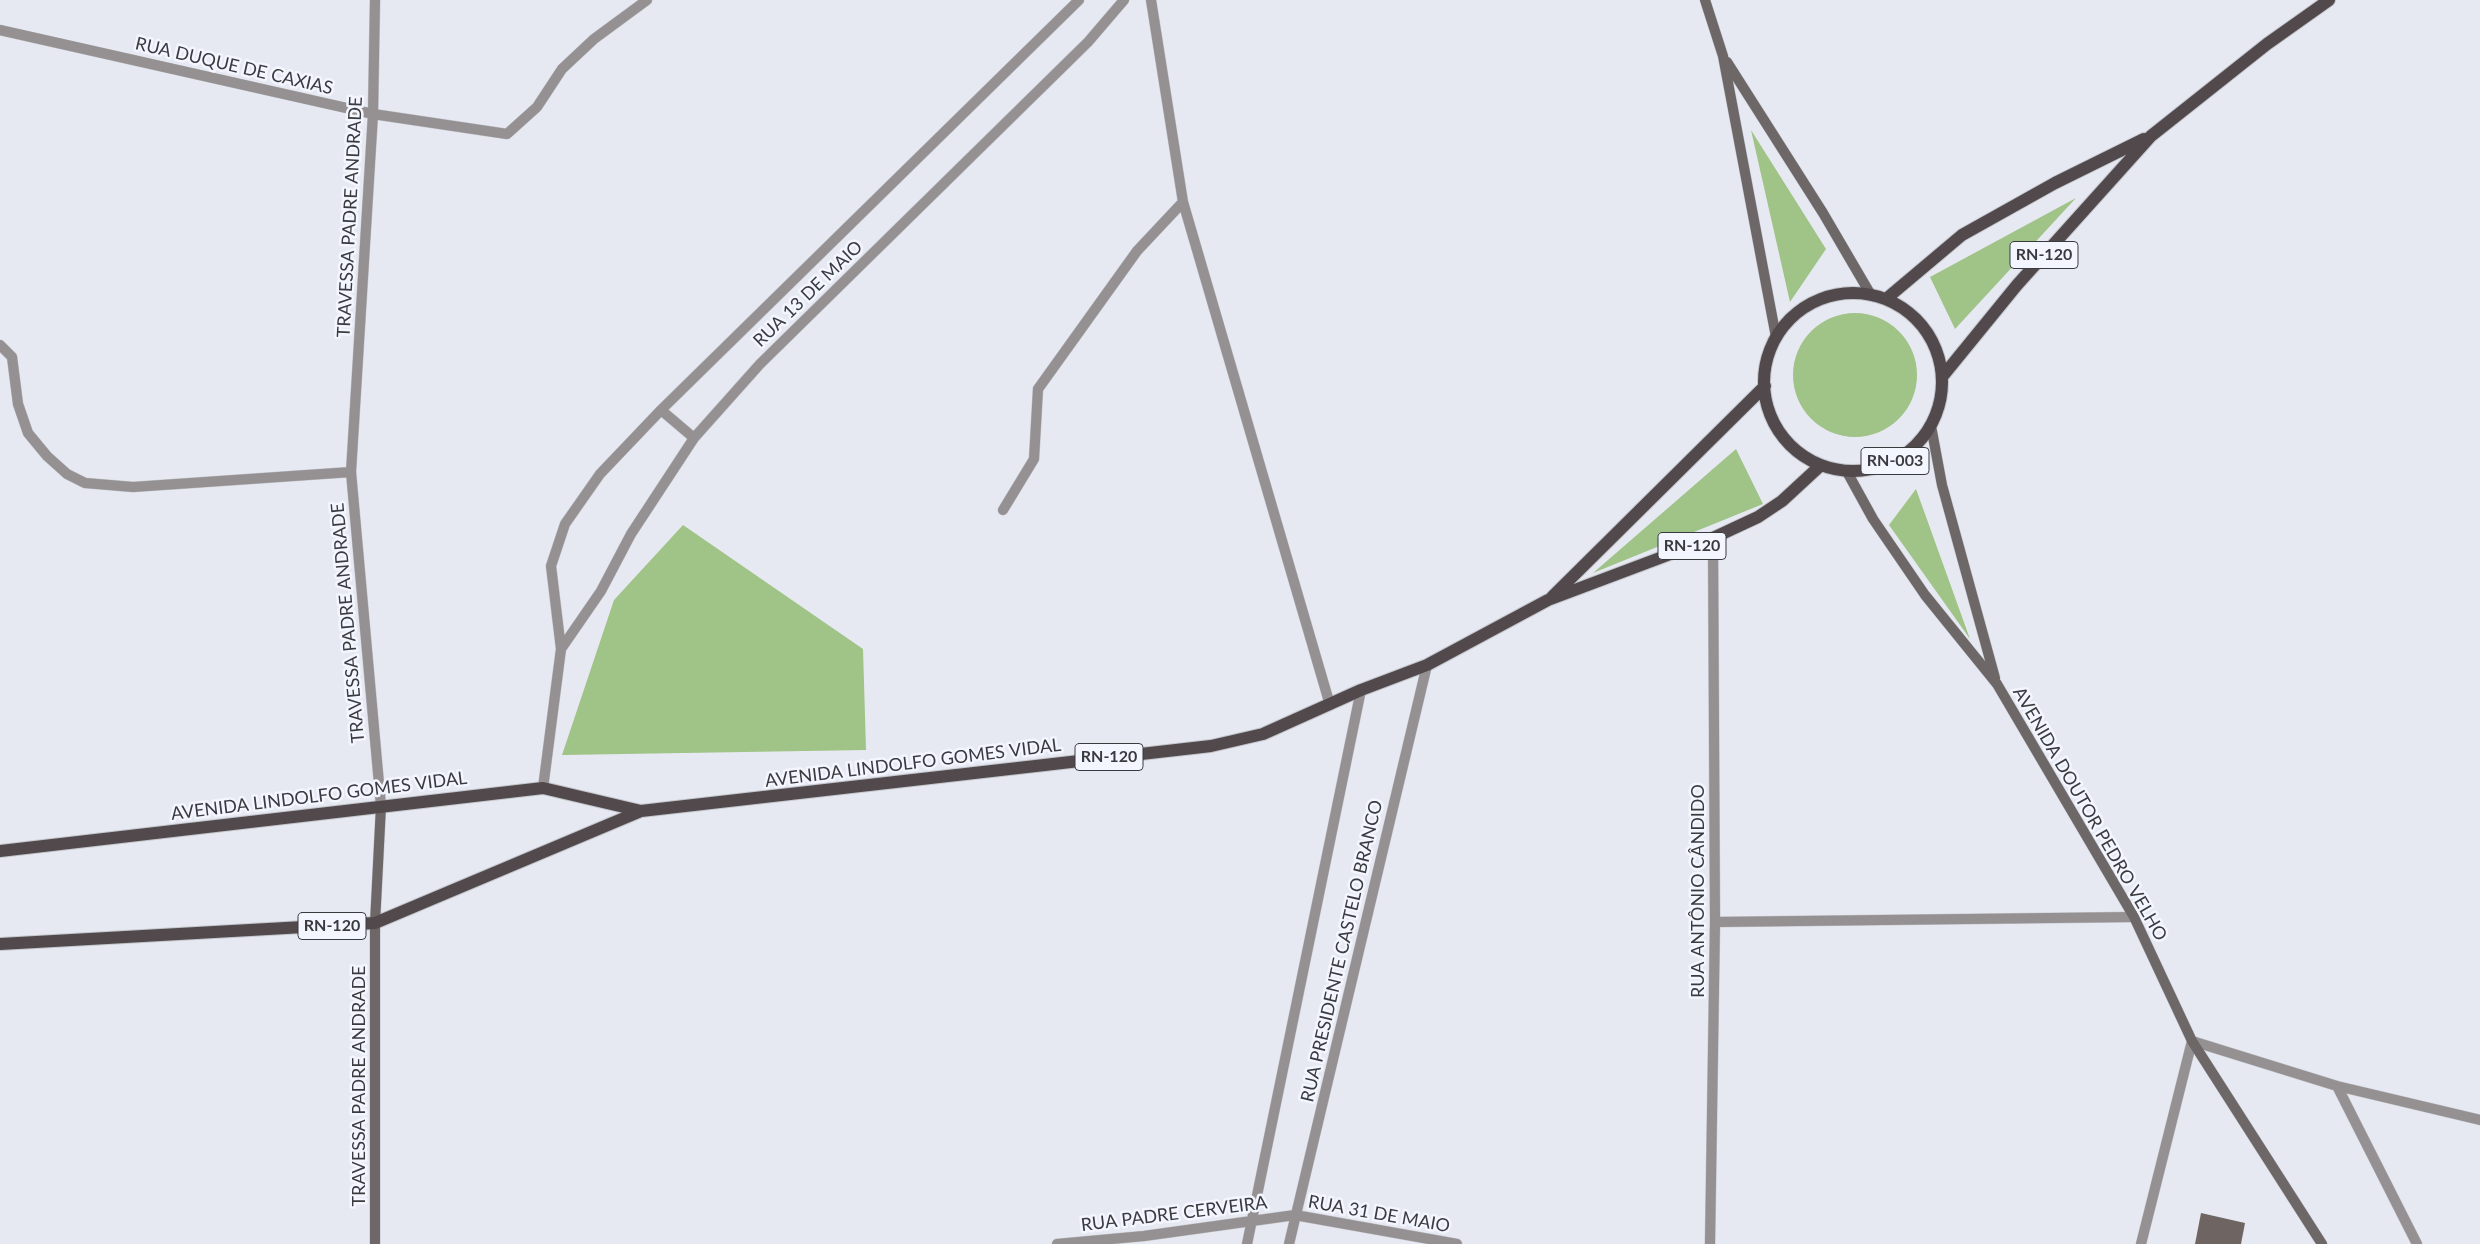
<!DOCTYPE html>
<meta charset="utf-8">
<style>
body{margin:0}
canvas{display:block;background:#e6e9f1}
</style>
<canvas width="2480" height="1244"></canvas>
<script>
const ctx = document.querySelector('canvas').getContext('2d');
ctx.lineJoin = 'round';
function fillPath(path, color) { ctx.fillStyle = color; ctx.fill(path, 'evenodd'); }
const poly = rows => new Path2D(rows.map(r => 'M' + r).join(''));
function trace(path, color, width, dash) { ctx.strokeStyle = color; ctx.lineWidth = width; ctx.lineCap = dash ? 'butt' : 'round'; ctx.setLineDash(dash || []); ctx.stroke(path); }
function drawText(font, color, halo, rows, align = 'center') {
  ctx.font = font + ' Lato,sans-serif'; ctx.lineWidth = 5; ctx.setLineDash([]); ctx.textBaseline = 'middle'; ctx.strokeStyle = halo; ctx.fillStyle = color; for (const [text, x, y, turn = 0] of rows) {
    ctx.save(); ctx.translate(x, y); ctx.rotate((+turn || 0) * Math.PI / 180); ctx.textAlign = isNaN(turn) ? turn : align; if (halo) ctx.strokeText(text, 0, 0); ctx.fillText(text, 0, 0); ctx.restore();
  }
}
const green = poly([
 [1751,130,1826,249,1790,302],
 [2076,198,1955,329,1930,277],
 '1793 375a62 62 0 1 1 124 0a62 62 0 1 1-124 0Z',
 [1736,449,1763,504,1593,573],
 [1916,489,1970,639,1889,525],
 [683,525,863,649,866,750,562,755,614,600]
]);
const building = poly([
 [2201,1213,2245,1223,2241,1244,2195,1244]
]);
const street = poly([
 [375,0,373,114,351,472,381,806],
 [1151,0,1183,202,1330,705],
 [0,30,373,114,507,134,537,107,562,69,594,39,647,0],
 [0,345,12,357,18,404,28,433,47,456,67,474,85,483,133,487,351,472],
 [661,410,694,438],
 [1003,510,1034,459,1038,389,1137,251,1183,202],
 [561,649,601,591,631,534,694,438,760,364,1088,42,1124,0],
 [543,788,561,649,551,566,565,524,600,474,661,410,1079,0],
 [1715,922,2134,917],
 [2337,1086,2417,1244],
 [1057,1244,1144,1236,1295,1215,1457,1244],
 [1247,1244,1361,690],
 [1289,1244,1427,665],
 [1710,1244,1715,922,1713,538],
 [2141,1244,2192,1041,2337,1086,2480,1120]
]);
const secondary = poly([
 [1705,0,1723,56,1776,337],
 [1727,62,1823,213,1871,295],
 [1931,426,1942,485,1995,678],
 [1846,470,1873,519,1925,595,1997,684,2134,917,2192,1041,2322,1244],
 [375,1244,375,923,381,806]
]);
const primary = poly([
 '1764 382a89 89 0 1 1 178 0a89 89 0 1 1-178 0Z',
 [1886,299,1962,235,2055,183,2144,139],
 [1942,377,2017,285,2151,136,2267,44,2329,0],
 [1552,597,1765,386],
 [0,851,543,788,641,811],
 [0,944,375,923,641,811,1211,746,1263,734,1361,690,1427,665,1548,600,1713,538,1758,517,1782,501,1821,465]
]);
const shields = [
 [2044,255,68],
 [1895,461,68],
 [1692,546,68],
 [1109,757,68],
 [332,926,68]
];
const shieldNames = [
 ["RN-120",2044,255],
 ["RN-003",1895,461],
 ["RN-120",1692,546],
 ["RN-120",1109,757],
 ["RN-120",332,926]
];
const streetNames = [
 ["RUA DUQUE DE CAXIAS",234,66,13],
 ["TRAVESSA PADRE ANDRADE",350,217,-87],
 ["RUA 13 DE MAIO",808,294,-44],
 ["TRAVESSA PADRE ANDRADE",348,623,-95],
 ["AVENIDA LINDOLFO GOMES VIDAL",913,763,-7],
 ["AVENIDA LINDOLFO GOMES VIDAL",319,796,-7],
 ["AVENIDA DOUTOR PEDRO VELHO",2090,814,60],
 ["RUA ANTÔNIO CÂNDIDO",1698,891,-90],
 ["RUA PRESIDENTE CASTELO BRANCO",1342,951,-77],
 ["TRAVESSA PADRE ANDRADE",359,1086,-90],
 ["RUA PADRE CERVEIRA",1174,1214,-7],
 ["RUA 31 DE MAIO",1379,1214,10]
];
fillPath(green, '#a0c387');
fillPath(building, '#6e6563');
trace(street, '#c4c6cd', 11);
trace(secondary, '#c4c6cd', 11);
trace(primary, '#c4c6cd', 14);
trace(street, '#959091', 10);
trace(secondary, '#6d6768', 10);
trace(primary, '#51494b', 12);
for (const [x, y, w] of shields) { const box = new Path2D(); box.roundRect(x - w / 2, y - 13.5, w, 27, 4); ctx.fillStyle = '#f3f6ff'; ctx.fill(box); trace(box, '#3a3b3f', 1); }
drawText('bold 16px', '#3a3b3f', null, shieldNames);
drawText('18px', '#3a3b3f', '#f3f6ff', streetNames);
</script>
